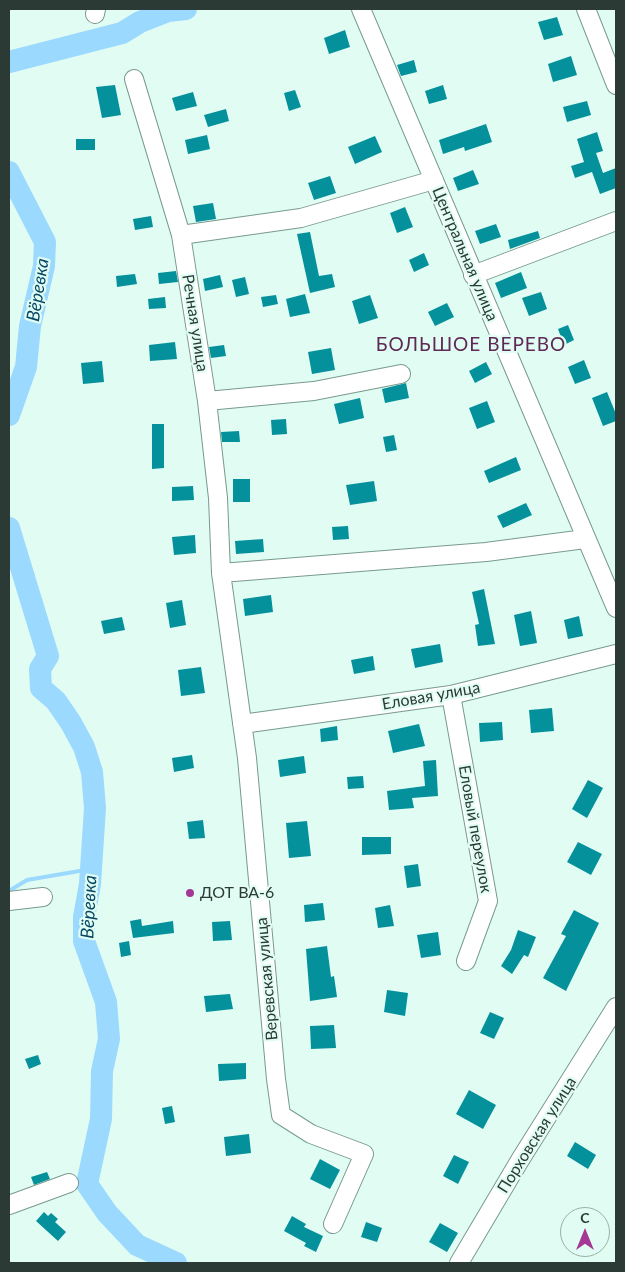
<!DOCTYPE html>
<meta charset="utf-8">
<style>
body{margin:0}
#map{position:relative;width:625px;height:1272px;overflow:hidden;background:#e1fdf3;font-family:Lato,sans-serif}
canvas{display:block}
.frame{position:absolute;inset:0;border:10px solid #2c3a35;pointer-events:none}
.north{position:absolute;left:560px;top:1207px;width:50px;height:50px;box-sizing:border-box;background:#e1fdf3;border:1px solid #99afa7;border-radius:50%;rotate:0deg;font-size:14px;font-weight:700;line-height:20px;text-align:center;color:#2c3a35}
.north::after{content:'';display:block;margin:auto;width:18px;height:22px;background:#a53795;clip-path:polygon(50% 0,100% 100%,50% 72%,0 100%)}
</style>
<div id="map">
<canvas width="625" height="1272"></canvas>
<div class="frame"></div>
<div class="north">С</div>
</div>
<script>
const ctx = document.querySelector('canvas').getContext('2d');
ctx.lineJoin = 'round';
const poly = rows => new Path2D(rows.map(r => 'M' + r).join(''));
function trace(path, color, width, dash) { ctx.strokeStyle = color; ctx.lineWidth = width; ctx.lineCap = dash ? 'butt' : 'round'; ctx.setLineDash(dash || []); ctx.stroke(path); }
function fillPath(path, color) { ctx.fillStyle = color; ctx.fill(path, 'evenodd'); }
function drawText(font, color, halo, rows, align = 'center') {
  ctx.font = font + ' Lato,sans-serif'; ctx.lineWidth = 4.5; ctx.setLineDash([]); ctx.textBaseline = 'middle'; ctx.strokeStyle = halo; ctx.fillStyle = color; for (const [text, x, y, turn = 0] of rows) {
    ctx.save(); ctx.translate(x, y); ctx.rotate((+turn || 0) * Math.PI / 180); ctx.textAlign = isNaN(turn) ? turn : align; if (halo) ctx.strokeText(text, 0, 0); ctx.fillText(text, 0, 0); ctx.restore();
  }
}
const stream = poly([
 [9,891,27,880,91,869]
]);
const river = poly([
 [9,62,122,33,140,22,168,11,186,9],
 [9,172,45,242,44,266,30,326,26,367,9,415],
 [9,528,48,656,40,669,41,688,56,701,71,723,84,747,92,772,95,808,90,884,84,917,84,941,106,1002,109,1039,102,1071,101,1119,87,1184,107,1213,137,1245,176,1263]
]);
const building = poly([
 [557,17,563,35,544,40,538,22],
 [345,30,350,47,329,54,324,38],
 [571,56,577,75,553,82,548,64],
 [414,60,417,72,401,76,397,65],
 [115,85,121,115,102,118,96,87],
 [443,85,447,99,429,104,425,91],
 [295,90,301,107,289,111,284,93],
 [193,92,197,106,176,111,172,98],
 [587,101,591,115,567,122,563,107],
 [226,109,229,121,208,127,204,115],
 [486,124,492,142,465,151,464,147,443,154,439,140],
 [597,132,603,151,596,153,603,173,616,168,616,188,600,194,592,172,575,178,571,166,584,162,577,139],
 [207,135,210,149,188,154,185,140],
 [375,136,382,152,355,164,348,147],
 [76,139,95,139,95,150,76,150],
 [473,170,479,184,458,191,453,178],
 [330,176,336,193,314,200,308,183],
 [213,203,216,219,196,222,193,206],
 [405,207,413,227,397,233,390,213],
 [151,216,153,227,135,230,133,219],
 [496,224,501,237,480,244,475,231],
 [538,231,540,238,510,249,508,240],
 [310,232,319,276,332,274,335,287,310,293,297,234],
 [424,253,429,265,414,272,409,260],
 [176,271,178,282,159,284,158,273],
 [521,272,527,288,501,298,495,283],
 [135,274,137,284,117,287,116,276],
 [220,275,223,287,205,291,203,279],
 [245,277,249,294,236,297,232,280],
 [541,292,547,309,529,316,522,298],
 [305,294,310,313,290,317,286,299],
 [276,295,278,304,263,307,261,297],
 [370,295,378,318,359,324,352,301],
 [165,297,166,308,149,309,148,299],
 [447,303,454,317,435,326,428,312],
 [568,325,574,340,564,345,558,329],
 [175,342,177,359,150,361,149,345],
 [224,345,226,356,211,358,209,347],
 [331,348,335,370,312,374,308,352],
 [584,360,591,378,575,384,568,367],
 [102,361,104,382,83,384,81,363],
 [486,362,492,374,475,383,469,371],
 [406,383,409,398,385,403,382,389],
 [607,392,616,414,616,421,603,426,592,398],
 [360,398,364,418,339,424,334,404],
 [487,401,495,422,477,429,469,408],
 [286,419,287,434,272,435,271,420],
 [152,424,164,424,164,468,152,469],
 [239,431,240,442,222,442,221,432],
 [394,435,397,450,386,452,383,437],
 [516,457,521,470,489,483,484,471],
 [233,479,250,479,250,502,233,502],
 [374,481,377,501,350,505,346,485],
 [193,486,194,500,172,501,172,487],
 [526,503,532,515,503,528,497,516],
 [348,526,349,539,333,540,332,527],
 [195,535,196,553,174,555,172,537],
 [263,539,264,552,236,554,235,541],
 [484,589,495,644,478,646,475,625,479,624,472,592],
 [271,595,273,612,245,616,243,599],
 [182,600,186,625,170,628,166,603],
 [531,611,537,643,520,646,514,615],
 [579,616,583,636,568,639,564,620],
 [122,617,125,630,104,634,101,621],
 [440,644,443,662,415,668,411,649],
 [373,656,375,670,354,674,351,660],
 [201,667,205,693,181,696,178,670],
 [552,708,554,731,531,733,529,710],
 [502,722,503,740,480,742,479,723],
 [419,724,425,746,393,753,388,731],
 [337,726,338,740,321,742,320,729],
 [192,755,194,768,174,772,172,758],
 [304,756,306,773,280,777,278,760],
 [436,760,438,796,412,798,414,808,389,810,387,791,425,786,423,761],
 [363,776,364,788,348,789,347,777],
 [588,780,603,788,587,818,572,809],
 [203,820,205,838,189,839,187,822],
 [307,821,311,856,289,858,286,823],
 [362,837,391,837,391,854,362,855],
 [578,842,602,854,591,875,567,862],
 [418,864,421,886,407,888,404,866],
 [323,903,325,920,305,922,304,905],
 [390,905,394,926,378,928,375,908],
 [574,910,599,923,566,991,543,978,566,936,561,934],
 [141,919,142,926,173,921,174,933,133,938,130,921],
 [230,921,232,940,213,941,212,922],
 [518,930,536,937,528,957,524,955,512,974,501,966,511,950],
 [438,932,441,955,421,958,417,935],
 [129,941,131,955,121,957,119,943],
 [327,946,331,977,334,976,337,997,310,1001,306,949],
 [387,990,408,993,405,1016,384,1012],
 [230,994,233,1009,206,1012,204,996],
 [490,1012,504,1018,494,1039,480,1033],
 [334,1025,336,1048,311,1049,310,1026],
 [38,1055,41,1064,29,1069,25,1059],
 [246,1063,246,1079,219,1081,218,1064],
 [469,1090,496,1105,483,1129,456,1114],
 [172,1106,175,1122,165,1124,162,1108],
 [249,1134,251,1153,226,1156,224,1137],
 [575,1142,596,1155,588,1169,567,1156],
 [454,1155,469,1162,458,1184,443,1176],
 [320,1159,340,1170,330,1189,310,1179],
 [47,1172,50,1179,34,1185,31,1177],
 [44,1212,48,1216,51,1213,58,1219,55,1222,66,1232,58,1241,36,1221],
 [292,1216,306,1224,304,1227,323,1236,316,1252,304,1246,306,1243,284,1231],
 [366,1222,382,1228,377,1242,361,1237],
 [440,1223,458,1233,447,1252,429,1242]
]);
const minor = poly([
 [361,9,616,608],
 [586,9,616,85],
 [95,14,96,9],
 [134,79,181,235,207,401,218,498,221,573,247,758,276,1079,281,1115,311,1134,364,1154,333,1224],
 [181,235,301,218,434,180],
 [473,275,616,221],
 [207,401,314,391,401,374],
 [221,573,486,552,585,539],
 [451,695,488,901,466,961],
 [242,724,451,695,616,654],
 [9,901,43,897],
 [9,1205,69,1183],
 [459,1263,520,1160,616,1007]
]);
const markers = [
 [190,893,5,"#a53795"]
];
const streetNames = [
 ["Центральная улица",465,254,67],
 ["Речная улица",195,323,81],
 ["Еловая улица",431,696,-10],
 ["Еловый переулок",475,829,80],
 ["Веревская улица",267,979,-95],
 ["Порховская улица",537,1135,-58]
];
const poiNames = [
 ["ДОТ ВА-6",200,893]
];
const waterNames = [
 ["Вёревка",38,290,-81],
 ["Вёревка",89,907,-87]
];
const quarterNames = [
 ["БОЛЬШОЕ ВЕРЕВО",471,345]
];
trace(stream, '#9cd9fe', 4);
trace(river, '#9cd9fe', 22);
fillPath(building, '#05919c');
trace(minor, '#799a8e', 20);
trace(minor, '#fff', 18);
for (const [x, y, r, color] of markers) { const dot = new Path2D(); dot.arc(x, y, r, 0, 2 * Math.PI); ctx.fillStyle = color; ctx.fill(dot); trace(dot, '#e1fdf3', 2); }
drawText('16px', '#2c3a35', '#e1fdf3', streetNames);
drawText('16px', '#2c3a35', '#e1fdf3', poiNames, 'left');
drawText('italic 18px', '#054765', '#e1fdf3', waterNames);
ctx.letterSpacing = '1px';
drawText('19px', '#5f2956', '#e1fdf3', quarterNames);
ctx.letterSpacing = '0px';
</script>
